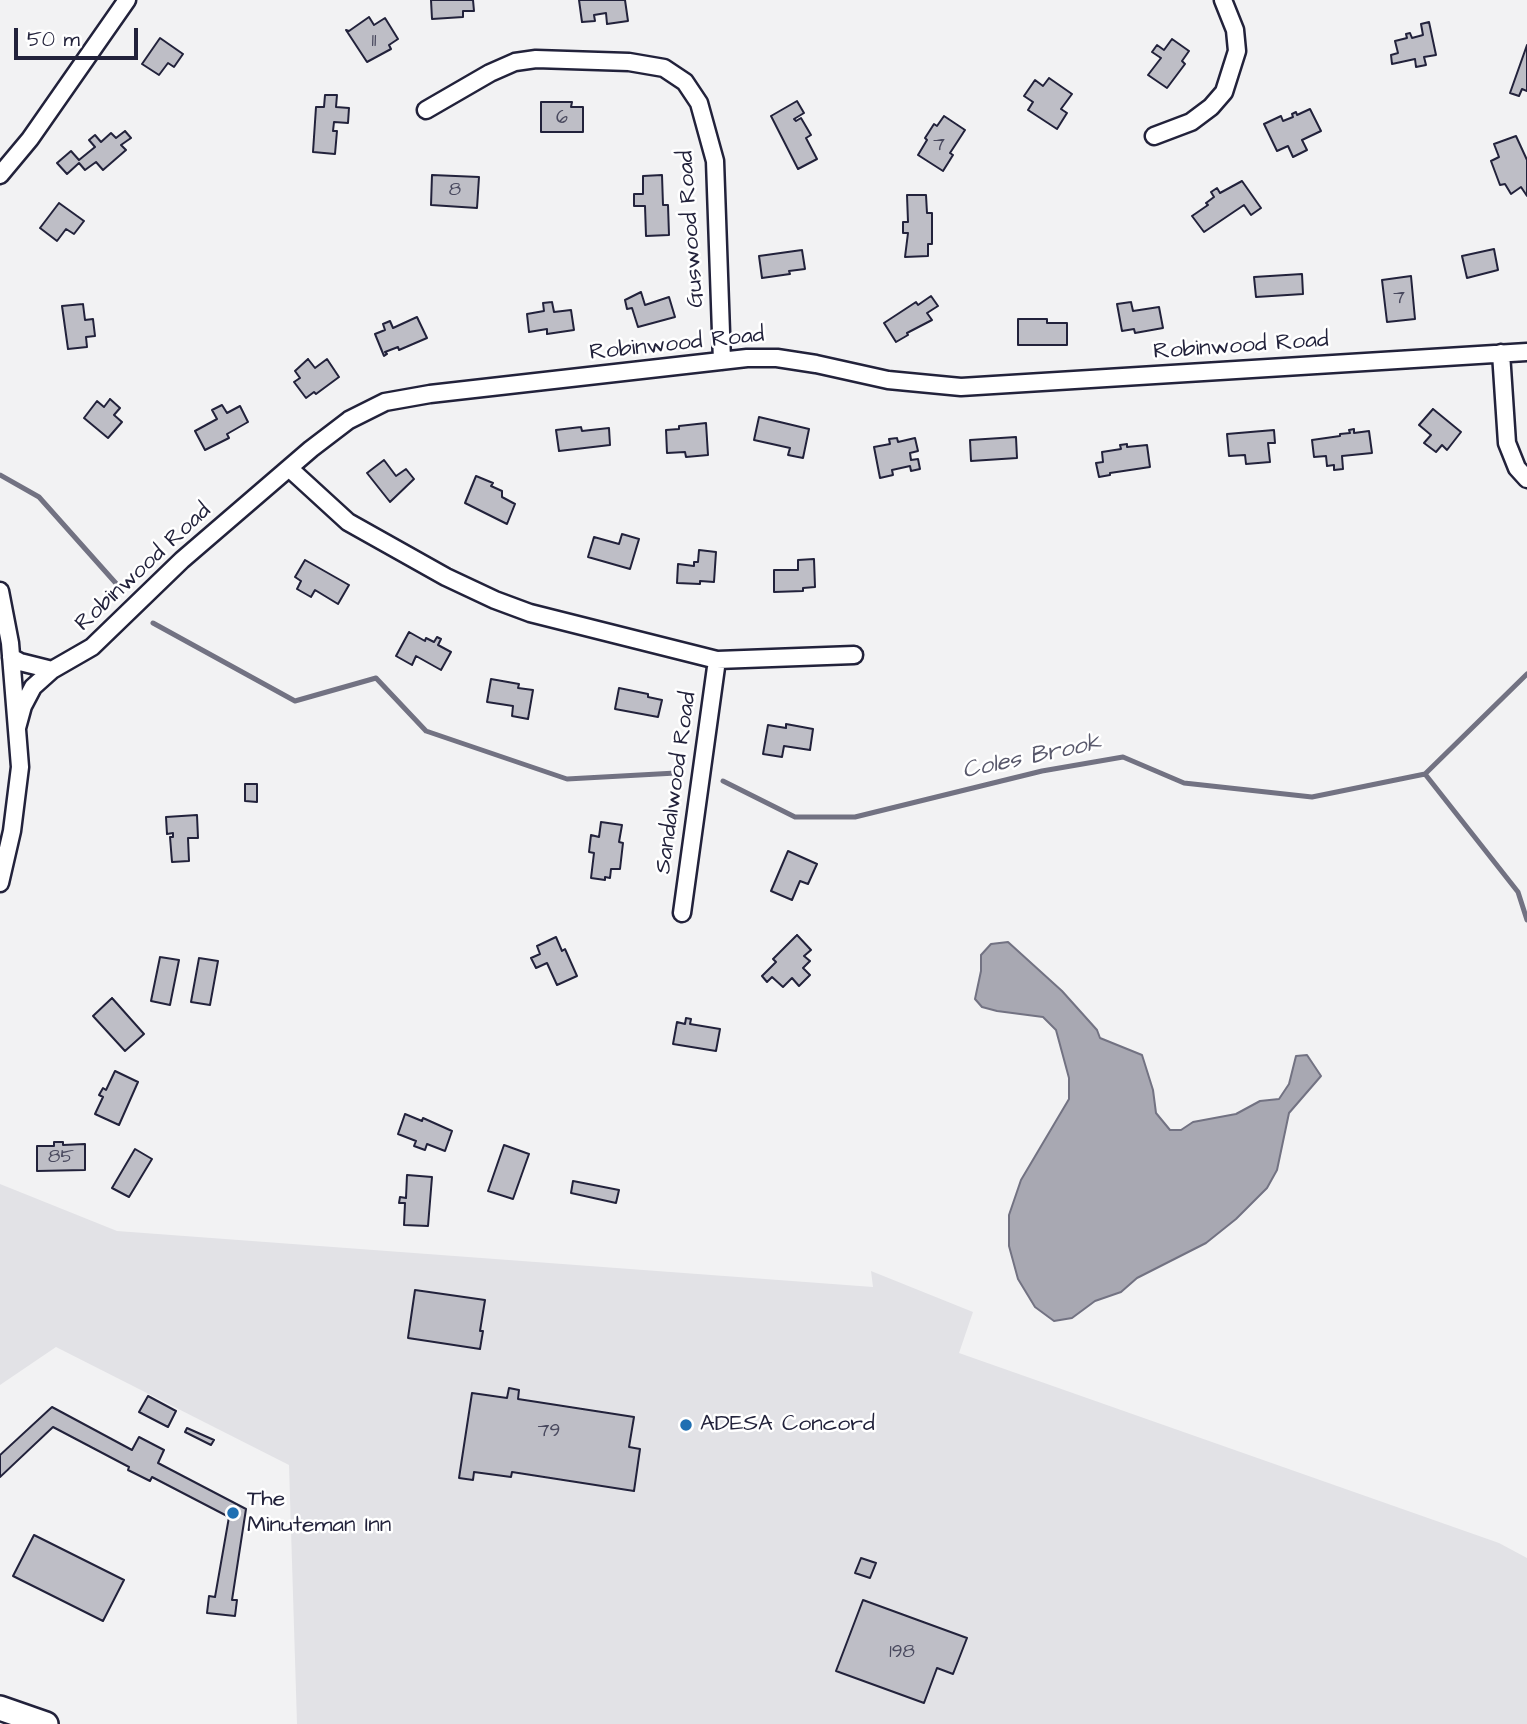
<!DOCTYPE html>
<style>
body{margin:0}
#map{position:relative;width:1527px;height:1724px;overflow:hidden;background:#f2f2f3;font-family:"Architects Daughter",sans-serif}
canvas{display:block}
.scale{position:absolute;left:14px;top:28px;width:124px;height:32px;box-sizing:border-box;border:4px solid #22223b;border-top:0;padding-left:9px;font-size:21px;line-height:24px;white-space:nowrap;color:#22223b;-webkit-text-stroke:5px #fff;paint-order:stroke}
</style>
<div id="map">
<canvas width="1527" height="1724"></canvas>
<div class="scale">50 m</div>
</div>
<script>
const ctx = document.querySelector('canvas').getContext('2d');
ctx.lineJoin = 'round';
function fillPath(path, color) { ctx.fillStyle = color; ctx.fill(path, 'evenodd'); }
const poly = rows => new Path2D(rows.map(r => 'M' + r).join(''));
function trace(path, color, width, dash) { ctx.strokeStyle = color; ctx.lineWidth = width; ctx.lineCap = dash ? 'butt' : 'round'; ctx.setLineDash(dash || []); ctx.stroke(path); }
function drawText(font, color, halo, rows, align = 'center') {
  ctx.font = font + ' "Architects Daughter",sans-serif'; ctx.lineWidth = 5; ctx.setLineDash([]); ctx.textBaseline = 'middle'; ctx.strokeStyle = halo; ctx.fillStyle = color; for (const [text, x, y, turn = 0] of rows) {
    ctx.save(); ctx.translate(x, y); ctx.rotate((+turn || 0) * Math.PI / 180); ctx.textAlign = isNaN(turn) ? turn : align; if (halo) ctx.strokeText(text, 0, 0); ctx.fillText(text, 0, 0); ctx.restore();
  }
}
const built = poly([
 [0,1184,117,1231,873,1287,871,1271,973,1312,959,1353,1499,1543,1527,1558,1527,1724,297,1724,289,1465,56,1347,0,1385]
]);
const water = poly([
 [1008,942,1062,991,1097,1030,1100,1038,1142,1055,1153,1090,1156,1113,1170,1130,1181,1130,1193,1122,1236,1114,1260,1101,1279,1099,1289,1084,1296,1056,1307,1055,1321,1076,1289,1113,1277,1170,1267,1188,1236,1219,1206,1243,1137,1278,1121,1292,1095,1301,1072,1318,1054,1321,1035,1307,1018,1279,1009,1246,1009,1215,1021,1180,1069,1099,1069,1078,1056,1030,1043,1017,997,1011,982,1007,975,999,981,971,981,955,991,944,1008,942]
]);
const stream = poly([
 [0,475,39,497,121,589],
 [153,623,295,701,376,678,426,731,567,779,676,773],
 [1425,774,1527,674],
 [723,781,795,817,855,817,1042,771,1123,757,1184,783,1312,797,1425,774,1518,892,1527,920]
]);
const building = poly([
 [431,0,473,0,474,11,463,11,463,17,432,19,431,0],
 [579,0,625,0,628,21,607,24,606,13,594,15,595,21,582,22,579,0],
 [369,17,374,25,385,18,398,39,389,45,391,49,367,62,346,30,349,31,369,17],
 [1429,22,1436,55,1424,57,1426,65,1416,67,1415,59,1392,64,1391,55,1398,53,1395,41,1407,38,1406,34,1410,33,1412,38,1423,35,1421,24,1429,22],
 [160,38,183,54,174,67,168,63,159,75,142,64,160,38],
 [1172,39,1189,51,1182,61,1185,64,1167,88,1148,75,1161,58,1152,52,1157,45,1164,50,1172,39],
 [1527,45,1527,91,1522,89,1519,96,1510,93,1527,45],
 [1049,78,1072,94,1061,109,1067,113,1057,129,1028,110,1033,102,1024,96,1035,80,1043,86,1049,78],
 [325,95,337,95,336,107,349,108,348,123,334,122,333,131,337,131,335,154,313,152,316,107,324,107,325,95],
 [797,101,804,113,794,119,796,121,801,118,811,135,806,138,817,159,798,169,771,116,797,101],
 [541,102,572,102,571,107,583,107,583,132,541,132,541,102],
 [1310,109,1321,131,1302,140,1307,150,1293,157,1288,146,1277,151,1264,124,1281,116,1283,121,1293,117,1292,114,1296,112,1297,115,1310,109],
 [944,116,965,130,950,153,953,155,943,171,918,155,927,140,925,138,934,124,937,126,944,116],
 [125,131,131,138,121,145,126,150,103,170,96,162,85,170,79,163,67,174,57,163,71,151,79,160,95,147,89,140,95,135,101,142,111,133,116,138,125,131],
 [1516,136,1527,160,1527,196,1521,187,1511,194,1505,184,1500,185,1491,161,1499,157,1494,144,1516,136],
 [432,175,479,177,477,208,431,205,432,175],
 [662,175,663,205,668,205,669,235,646,236,645,206,634,206,634,194,643,194,643,176,662,175],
 [1242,181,1261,208,1251,215,1244,205,1204,232,1192,216,1208,205,1206,203,1214,197,1211,192,1217,188,1220,193,1242,181],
 [907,195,926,195,927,213,932,213,932,244,928,244,928,256,905,257,908,233,903,233,903,222,908,222,907,195],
 [59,203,84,221,74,234,66,229,57,241,40,228,59,203],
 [1494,249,1498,270,1467,278,1462,256,1494,249],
 [802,250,805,269,789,271,790,274,762,278,759,256,802,250],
 [1302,274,1303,294,1256,297,1254,277,1302,274],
 [1411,276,1415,319,1387,322,1382,280,1411,276],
 [641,292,645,305,669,297,675,317,638,327,632,308,627,309,625,300,641,292],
 [931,296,938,306,927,313,932,320,907,333,908,335,896,342,884,323,916,302,918,305,931,296],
 [552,302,554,312,571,310,574,330,547,334,547,329,529,332,527,314,544,311,543,303,552,302],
 [1131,302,1133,311,1159,307,1163,328,1135,333,1134,329,1122,331,1117,304,1131,302],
 [83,304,85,320,93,319,95,336,86,337,87,347,68,349,62,306,83,304],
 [417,317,427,338,399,350,398,347,385,352,387,354,384,356,375,334,385,330,383,324,390,321,393,328,417,317],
 [1018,319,1047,319,1047,323,1067,323,1067,345,1018,345,1018,319],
 [308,359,315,368,327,359,339,377,316,394,314,392,306,398,294,382,300,378,295,371,308,359],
 [110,399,120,408,114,415,122,422,108,438,84,418,97,401,104,407,110,399],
 [222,405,227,413,240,406,248,422,227,434,229,438,205,450,195,431,217,419,212,410,222,405],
 [1433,409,1461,432,1447,450,1442,445,1436,452,1424,443,1431,435,1419,425,1433,409],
 [759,417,809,429,803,458,788,455,790,448,754,440,759,417],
 [706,423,708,455,686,457,685,452,667,453,666,430,679,429,679,426,706,423],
 [581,427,582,431,609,428,610,445,559,451,556,430,581,427],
 [1354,429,1354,433,1369,431,1372,453,1342,456,1343,469,1334,470,1334,465,1327,466,1326,456,1314,457,1312,440,1340,436,1340,434,1350,433,1349,430,1354,429],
 [1274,430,1275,443,1268,443,1270,462,1246,464,1245,455,1229,456,1227,434,1274,430],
 [1016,437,1017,458,971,461,970,440,1016,437],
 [897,438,898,442,915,438,918,451,910,453,911,460,918,459,920,469,911,471,910,466,892,470,893,475,880,478,874,447,890,444,889,439,897,438],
 [1127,444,1127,447,1147,445,1150,467,1110,473,1110,475,1099,477,1096,463,1103,462,1102,452,1121,449,1120,445,1127,444],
 [384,460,396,476,406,469,414,479,390,502,367,473,384,460],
 [476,476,493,483,491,486,502,491,502,497,515,504,507,524,465,503,476,476],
 [622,534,639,539,630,569,588,557,594,537,619,544,622,534],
 [699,550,716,552,714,582,700,581,700,584,677,583,678,564,694,566,694,562,698,562,699,550],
 [814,559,815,587,803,588,803,591,774,592,774,570,798,570,798,560,814,559],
 [305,560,349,585,338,604,315,590,311,597,297,589,301,581,295,577,305,560],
 [409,632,425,641,426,638,434,642,437,637,441,639,438,645,451,652,441,670,416,656,412,665,396,656,409,632],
 [491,679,519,684,518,688,533,690,528,719,512,716,513,706,487,702,491,679],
 [619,688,648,694,648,697,662,700,658,717,615,709,619,688],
 [786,724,813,729,810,750,784,746,782,757,763,754,768,725,786,728,786,724],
 [245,784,257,784,257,802,245,801,245,784],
 [197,815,198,838,188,838,189,861,172,862,170,837,173,837,173,833,167,834,166,817,197,815],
 [601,822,622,825,619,842,623,843,620,869,611,869,610,878,605,877,605,880,591,878,594,853,589,852,591,835,599,837,601,822],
 [788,851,817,864,808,884,800,881,792,900,771,891,788,851],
 [797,935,811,950,804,956,810,961,803,968,810,975,799,986,792,978,783,987,772,977,767,982,762,976,776,962,773,959,797,935],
 [556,937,562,951,565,949,577,976,557,985,547,963,536,968,531,958,540,954,537,946,556,937],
 [160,957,179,960,170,1005,151,1001,160,957],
 [199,958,218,961,210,1005,191,1002,199,958],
 [112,998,144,1034,125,1051,93,1016,112,998],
 [686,1018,691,1019,690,1024,720,1029,716,1051,673,1044,677,1022,685,1024,686,1018],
 [115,1071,138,1082,119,1125,95,1114,103,1097,99,1095,103,1088,106,1090,115,1071],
 [405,1114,422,1121,423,1118,452,1131,445,1151,427,1144,425,1150,414,1146,416,1141,398,1134,405,1114],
 [54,1142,63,1142,63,1145,85,1144,85,1170,37,1171,37,1146,54,1146,54,1142],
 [504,1145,529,1154,513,1199,488,1191,504,1145],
 [135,1149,152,1159,129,1197,112,1188,135,1149],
 [407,1175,432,1177,428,1226,404,1225,405,1203,399,1203,400,1197,406,1198,407,1175],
 [573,1181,619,1190,616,1203,571,1193,573,1181],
 [415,1290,485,1300,480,1331,483,1331,480,1349,408,1338,415,1290],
 [509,1388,519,1390,518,1399,634,1417,629,1447,640,1449,634,1491,512,1472,511,1477,474,1472,473,1480,459,1478,472,1393,507,1398,509,1388],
 [148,1396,176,1411,168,1427,139,1412,148,1396],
 [52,1407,132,1450,139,1437,164,1450,158,1463,246,1509,232,1600,237,1600,235,1616,207,1613,209,1596,215,1597,229,1517,152,1477,150,1481,128,1470,129,1467,53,1427,0,1477,0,1455,52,1407],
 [187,1428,214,1440,211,1445,185,1432,187,1428],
 [34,1535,124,1580,103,1621,13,1576,34,1535],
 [861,1558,876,1563,870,1578,855,1573,861,1558],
 [863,1600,967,1638,953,1674,937,1668,924,1703,836,1671,863,1600]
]);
const minor = poly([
 [426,110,490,73,515,62,536,59,629,62,664,68,685,82,699,103,715,161,722,361],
 [1154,136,1191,122,1211,107,1224,92,1237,51,1235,30,1223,0],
 [0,175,30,139,127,0],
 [1501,353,1507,443,1517,468,1527,479],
 [289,468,348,522,446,577,495,600,530,613,717,660,854,655],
 [0,591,10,643,20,767,12,831,0,883],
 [11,657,20,662,52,670],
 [17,728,23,706,33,687,52,670,92,647,182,560,311,449,349,420,385,402,430,394,747,358,777,358,816,364,888,380,961,387,1527,352],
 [682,913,717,660]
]);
const highway = poly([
 [0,1708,46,1724]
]);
const markers = [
 [686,1425,7,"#1f6fb2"],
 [233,1513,7,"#1f6fb2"]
];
const numberNames = [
 ["11",374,42],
 ["6",562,119],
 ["7",939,146],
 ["8",455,191],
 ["7",1399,299],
 ["85",61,1158],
 ["79",549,1432],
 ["198",902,1653]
];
const streetNames = [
 ["Guswood Road",692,229,-94],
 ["Robinwood Road",677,345,-6],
 ["Robinwood Road",1241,347,-4],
 ["Robinwood Road",144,568,-43],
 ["Sandalwood Road",677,783,-82]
];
const poiNames = [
 ["ADESA Concord",700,1425],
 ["The",247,1500],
 ["Minuteman Inn",247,1526]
];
const waterNames = [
 ["Coles Brook",1032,758,-12]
];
fillPath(built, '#e2e2e6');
fillPath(water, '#a8a8b2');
trace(water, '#727282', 2);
trace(stream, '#727282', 5);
fillPath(building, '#bebec6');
trace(building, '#22223b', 2);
trace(minor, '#22223b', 21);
trace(highway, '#22223b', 28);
trace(minor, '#fff', 16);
trace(highway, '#fff', 23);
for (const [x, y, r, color] of markers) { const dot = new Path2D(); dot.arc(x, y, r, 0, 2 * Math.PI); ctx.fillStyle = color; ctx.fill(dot); trace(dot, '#fff', 2.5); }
drawText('19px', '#49495e', null, numberNames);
drawText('23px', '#22223b', '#fff', streetNames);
drawText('23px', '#22223b', '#fff', poiNames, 'left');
drawText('italic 24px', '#58586b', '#fff', waterNames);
</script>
